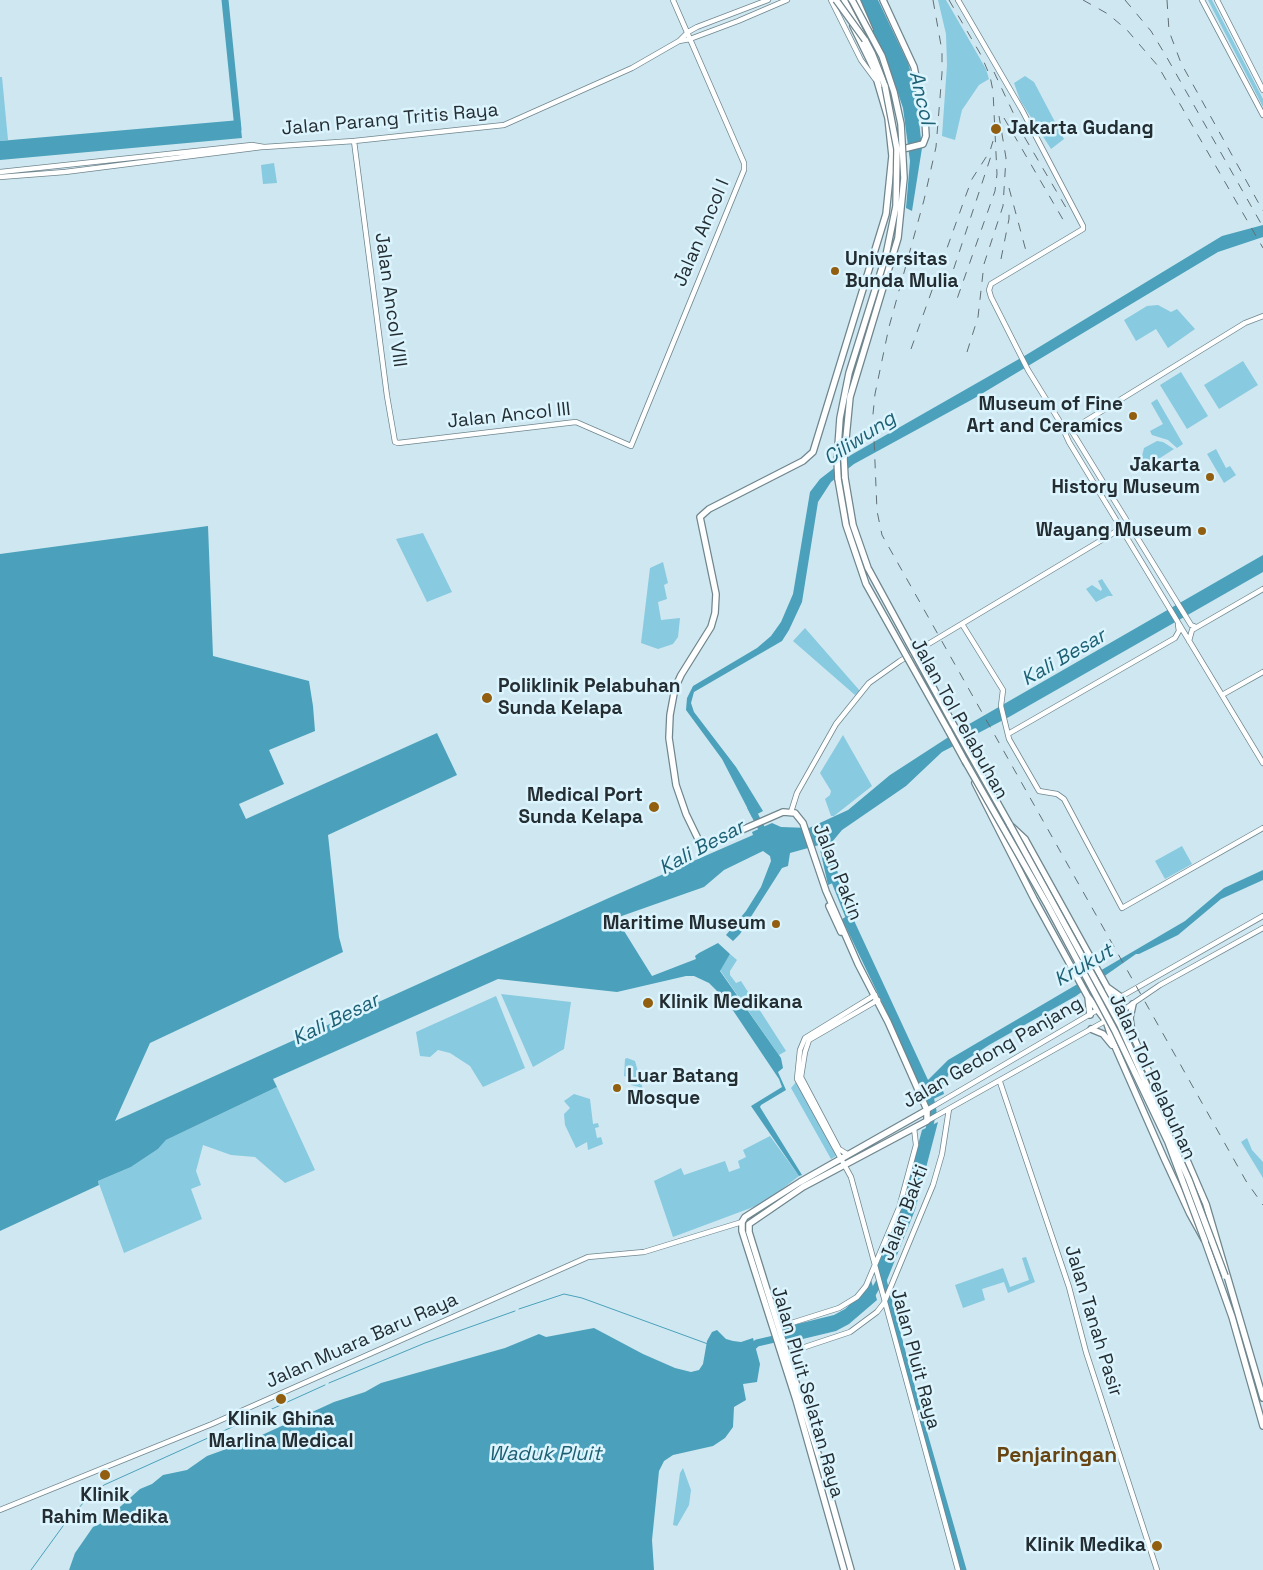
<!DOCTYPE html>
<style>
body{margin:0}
canvas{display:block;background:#cee7f0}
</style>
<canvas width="1263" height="1570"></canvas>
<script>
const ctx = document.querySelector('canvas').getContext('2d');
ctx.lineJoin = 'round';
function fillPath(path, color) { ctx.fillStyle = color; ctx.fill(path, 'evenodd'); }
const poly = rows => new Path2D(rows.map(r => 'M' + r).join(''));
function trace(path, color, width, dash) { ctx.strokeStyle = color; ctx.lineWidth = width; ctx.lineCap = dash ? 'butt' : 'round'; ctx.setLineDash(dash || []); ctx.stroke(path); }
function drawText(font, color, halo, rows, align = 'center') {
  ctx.font = font + ' "Space Grotesk",sans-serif'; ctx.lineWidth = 5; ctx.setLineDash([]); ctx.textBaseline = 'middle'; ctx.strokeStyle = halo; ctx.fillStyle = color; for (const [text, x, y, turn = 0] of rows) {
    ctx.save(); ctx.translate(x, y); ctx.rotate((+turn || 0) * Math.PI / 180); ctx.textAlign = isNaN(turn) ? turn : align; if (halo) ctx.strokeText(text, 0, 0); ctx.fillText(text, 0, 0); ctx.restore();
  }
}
const green = poly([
 [938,0,946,0,986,69,989,79,979,85,962,110,955,140,942,136,947,65,946,34],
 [1208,0,1212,0,1263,99,1263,107],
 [1025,76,1034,82,1064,139,1051,149,1020,100,1014,83],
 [0,77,2,77,8,140,0,141],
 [274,163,277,183,263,184,261,165],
 [1158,305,1171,312,1177,309,1195,329,1168,348,1156,329,1136,341,1124,320,1147,306],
 [1243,361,1258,385,1219,409,1204,385],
 [1181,372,1208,416,1187,429,1160,385],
 [1157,399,1183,444,1177,448,1168,440,1152,435,1150,431,1163,424,1151,403],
 [1157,441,1163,442,1174,449,1143,469,1141,460,1144,448],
 [1216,449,1226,468,1230,466,1236,475,1224,483,1207,454],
 [423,533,452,592,427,602,396,539],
 [663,562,668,583,664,585,667,599,658,602,661,620,680,618,678,637,673,644,658,649,641,643,650,568],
 [1102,579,1113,596,1108,596,1096,602,1086,589,1092,585,1101,591,1102,589,1098,581],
 [805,628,860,691,855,695,793,641],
 [843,735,872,786,834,816,831,816,825,799,830,795,831,791,820,773],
 [1182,846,1192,864,1165,879,1155,861],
 [730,954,737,960,730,971,730,975,736,983,741,981,786,1051,779,1055,720,970],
 [501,994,571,1002,564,1049,533,1067],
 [496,996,525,1068,483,1087,470,1066,450,1053,438,1050,430,1057,420,1056,416,1032],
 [627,1058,635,1061,646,1100,634,1103,641,1095,639,1087,631,1085,630,1078,624,1076,625,1059],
 [796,1082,839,1154,831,1159,791,1088],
 [277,1087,315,1170,285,1183,255,1157,231,1155,203,1145,196,1171,201,1185,191,1189,202,1219,124,1253,98,1181,131,1167,158,1149,166,1140],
 [574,1094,590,1099,593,1124,598,1123,599,1127,595,1128,597,1138,601,1137,603,1144,588,1150,587,1142,576,1148,565,1125,564,1114,570,1108,564,1101],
 [770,1136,799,1176,764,1203,673,1237,654,1181,681,1168,684,1175,725,1161,729,1172,740,1168,738,1161,746,1157,743,1150],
 [1247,1138,1252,1150,1263,1162,1263,1178,1241,1142],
 [1026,1257,1035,1282,1008,1293,1004,1282,982,1289,985,1300,963,1308,955,1285,1003,1268,1010,1287,1029,1280,1022,1258],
 [683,1468,691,1490,689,1505,677,1526,673,1525,680,1473]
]);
const water = poly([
 [855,0,878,0,908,63,915,85,922,148,912,211,906,208,910,161,903,108,888,64],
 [240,120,242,138,0,160,0,141],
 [1263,225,1263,237,1218,252,973,399,854,464,831,482,818,502,802,602,789,630,782,641,694,692,691,703,694,712,736,767,763,811,752,817,722,759,686,710,687,698,693,686,757,648,771,636,781,622,793,594,810,492,820,479,851,455,1026,355,1222,236],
 [208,526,213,656,309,681,313,706,315,731,269,750,284,784,239,804,246,819,437,733,457,775,328,835,339,937,343,952,150,1043,115,1121,611,897,753,835,752,832,772,823,781,827,809,828,848,810,890,775,964,727,1263,555,1263,572,1009,717,942,752,906,786,842,830,832,842,832,854,840,880,828,885,819,845,790,853,788,866,782,868,740,934,733,941,726,935,746,911,761,887,771,861,770,856,763,851,724,870,704,887,616,918,652,976,696,959,695,956,699,953,718,943,730,954,720,971,781,1058,783,1068,778,1072,786,1090,761,1105,760,1107,802,1175,799,1176,751,1106,782,1087,779,1079,726,1000,709,983,694,976,686,976,617,992,498,979,273,1079,277,1087,166,1140,158,1149,131,1167,98,1181,99,1185,0,1231,0,554],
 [1263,870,1263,880,1221,899,1178,935,1139,954,1136,954,1076,996,989,1045,951,1070,942,1087,944,1094,927,1102,891,1021,842,919,851,914,928,1080,948,1060,1185,921,1224,888],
 [938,1122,915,1210,883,1290,877,1267,901,1208,922,1130],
 [871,1280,877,1300,849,1324,836,1331,786,1343,781,1328,834,1315,845,1309,860,1295],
 [594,1328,643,1354,675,1368,691,1372,699,1370,703,1364,707,1341,712,1332,717,1330,726,1339,733,1341,741,1342,753,1338,760,1364,757,1382,743,1384,746,1400,734,1407,733,1427,725,1438,713,1446,673,1455,664,1461,659,1471,652,1540,654,1570,69,1570,75,1553,93,1527,102,1523,140,1489,152,1484,163,1475,187,1470,207,1456,251,1440,334,1402,365,1392,381,1383,505,1348,539,1334,546,1337]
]);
const stream = poly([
 [519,1309,564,1294,582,1298,708,1344],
 [329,1383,425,1343,515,1311],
 [31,1570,63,1526,84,1502,104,1485,325,1385]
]);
const river = poly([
 [225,0,238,129],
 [751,808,764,833],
 [832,874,851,922],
 [928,1134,933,1111,929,1091],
 [883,1280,920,1420,963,1570],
 [869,1300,882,1277],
 [749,1350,757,1343,783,1337]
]);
const secondary = poly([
 [831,0,861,60,875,79],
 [958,0,1022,110,1083,226,1083,229,1078,232,991,284,989,290,991,297,1028,370,1060,422,1069,442,1263,763],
 [1202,0,1263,115],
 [1217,0,1263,90],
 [679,41,690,39,738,21,787,0],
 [354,141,387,396,395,442,398,443,576,422,631,446,744,170,744,163,673,0],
 [0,172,252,145,264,147,354,141,504,125,632,68,679,41,688,32,697,27,768,0],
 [0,177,65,172,262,147],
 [962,624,1003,690,1001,706,1009,739,1039,791,1057,794,1064,799,1122,908,1263,828],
 [1196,627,1191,625,1071,430,1245,323,1263,316],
 [1189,641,1192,630,1263,589],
 [1222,695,1263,672],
 [1008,734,1175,638,1179,631,1178,625],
 [791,812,797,793,836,724,869,683,900,661,1120,529],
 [875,995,805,1038,800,1050,797,1079,851,1177,958,1570],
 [1110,1003,1263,916],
 [1116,1015,1160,985,1263,928],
 [1000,1082,1069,1287,1086,1352,1157,1570],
 [927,1110,1099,1009],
 [927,1121,1107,1020],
 [847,1154,839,1149,801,1077,805,1052,809,1040,878,1000],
 [779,1327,839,1308,857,1297,866,1286,899,1208,916,1145,914,1128],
 [787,1353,850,1332,877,1312,884,1303,933,1185,942,1154,949,1109],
 [0,1510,212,1424,588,1257,644,1252,742,1222]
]);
const highway = poly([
 [844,0,872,53,885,86],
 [857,0,870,30],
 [883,0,914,67,925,120,926,136,923,144,899,150],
 [844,459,845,478],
 [837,460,838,479],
 [952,722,1010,825,1025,839,1107,987,1121,997],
 [948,730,966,763],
 [975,783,1034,899,1088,997,1090,1015],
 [829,906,841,932],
 [1107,987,1110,999,1132,1039],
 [1088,997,1106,1021,1113,1042,1164,1158,1190,1214,1205,1241,1232,1317,1263,1426],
 [1133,1004,1130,1018,1132,1033,1206,1204,1263,1398],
 [1091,1029,1103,1034,1112,1045],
 [844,1570,796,1400,742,1231,742,1222,745,1217,800,1182,927,1110],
 [851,1570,820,1460,749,1232,749,1224,803,1187,927,1121,927,1110,888,1022,858,964,826,891,803,823,795,813,783,812,712,843,700,843,686,814,676,785,669,738,670,715,675,688,681,675,711,627,715,613,716,594,700,517,709,509,803,461,813,452,886,214,892,156,888,118,873,67,853,26]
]);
const rail = poly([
 [933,0,942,51,942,73,936,147,924,200,889,327,875,394,873,414,877,511,882,535,1246,1181,1263,1205],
 [949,0,981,55,990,76,993,91,997,174,995,191,957,299],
 [1083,0,1108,14,1127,30,1158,66,1263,248],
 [1125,0,1151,31,1166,56,1263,227],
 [1167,0,1169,31,1181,63,1263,211],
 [994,72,1025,138,1068,211],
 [1004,118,1065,223],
 [1009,188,1026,251],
 [1001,259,1009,219,1009,210],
 [948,286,992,153],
 [911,349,966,195,972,179,990,151,993,141],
 [967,352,978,317,984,264,1003,206,1006,158,999,116]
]);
const highwayBridge = poly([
 [836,0,865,40],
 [844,459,850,397,898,238,904,178,901,124,894,92,882,56,852,0],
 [837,460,840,418,849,373,886,255,896,206,897,149,885,86],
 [845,478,853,525,868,568,952,722],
 [838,479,846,525,866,584,948,730],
 [965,761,1048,906,1115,1031,1168,1142,1205,1241],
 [1010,825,1120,1025,1189,1180,1225,1276]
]);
const markers = [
 [996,129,6,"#925f11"],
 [835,271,5,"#925f11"],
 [1133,416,5,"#925f11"],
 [1210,477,5,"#925f11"],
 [1202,531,5,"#925f11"],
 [487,698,6,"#925f11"],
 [654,807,6,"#925f11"],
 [776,924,5,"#925f11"],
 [648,1003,6,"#925f11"],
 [617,1088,5,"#925f11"],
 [281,1399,6,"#925f11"],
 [105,1475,6,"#925f11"],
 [1157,1546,6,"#925f11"]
];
const streetNames = [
 ["Jalan Parang Tritis Raya",390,120,-5],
 ["Jalan Ancol I",702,233,-67],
 ["Jalan Ancol VIII",390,300,82],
 ["Jalan Ancol III",509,416,-6],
 ["Jalan Tol Pelabuhan",959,719,61],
 ["Jalan Pakin",837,872,68],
 ["Jalan Gedong Panjang",993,1053,-30],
 ["Jalan Tol Pelabuhan",1152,1077,65],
 ["Jalan Bakti",905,1213,-69],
 ["Jalan Tanah Pasir",1093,1321,73],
 ["Jalan Muara Baru Raya",362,1341,-24],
 ["Jalan Pluit Raya",915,1359,75],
 ["Jalan Pluit Selatan Raya",807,1392,74]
];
const poiNames = [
 ["Jakarta Gudang",1007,129,"left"],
 ["Universitas",845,260,"left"],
 ["Bunda Mulia",845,282,"left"],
 ["Museum of Fine",1123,405],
 ["Art and Ceramics",1123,427],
 ["Jakarta",1200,466],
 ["History Museum",1200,488],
 ["Wayang Museum",1192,531],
 ["Poliklinik Pelabuhan",498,687,"left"],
 ["Sunda Kelapa",498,709,"left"],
 ["Medical Port",643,796],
 ["Sunda Kelapa",643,818],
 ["Maritime Museum",766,924],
 ["Klinik Medikana",659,1003,"left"],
 ["Luar Batang",627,1077,"left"],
 ["Mosque",627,1099,"left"],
 ["Klinik Ghina",281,1420,"center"],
 ["Marlina Medical",281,1442,"center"],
 ["Klinik",105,1496,"center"],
 ["Rahim Medika",105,1518,"center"],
 ["Klinik Medika",1146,1546]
];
const waterNames = [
 ["Ancol",921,98,77],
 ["Ciliwung",860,439,-33],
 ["Kali Besar",1064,658,-30],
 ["Kali Besar",702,848,-28],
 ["Krukut",1084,966,-30],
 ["Kali Besar",336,1020,-26],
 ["Waduk Pluit",545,1455]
];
const quarterNames = [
 ["Penjaringan",1057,1456]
];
fillPath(green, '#88cae0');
fillPath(water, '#4ba1bb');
trace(stream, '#4ba1bb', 1);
trace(river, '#4ba1bb', 7);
trace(secondary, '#70868e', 6);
trace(highway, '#70868e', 8);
trace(secondary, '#fff', 4.5);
trace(highway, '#fff', 5.5);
trace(rail, '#616f75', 1, [9, 9]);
trace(highwayBridge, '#70868e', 8, []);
trace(highwayBridge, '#fff', 5.5);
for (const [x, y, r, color] of markers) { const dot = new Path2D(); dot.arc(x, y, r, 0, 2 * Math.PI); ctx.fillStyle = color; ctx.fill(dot); trace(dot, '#dbf4fd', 2); }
drawText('19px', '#242d31', '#dbf4fd', streetNames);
drawText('bold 19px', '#242d31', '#dbf4fd', poiNames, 'right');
drawText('italic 20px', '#1d6074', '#dbf4fd', waterNames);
drawText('bold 21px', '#674411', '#dbf4fd', quarterNames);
</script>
